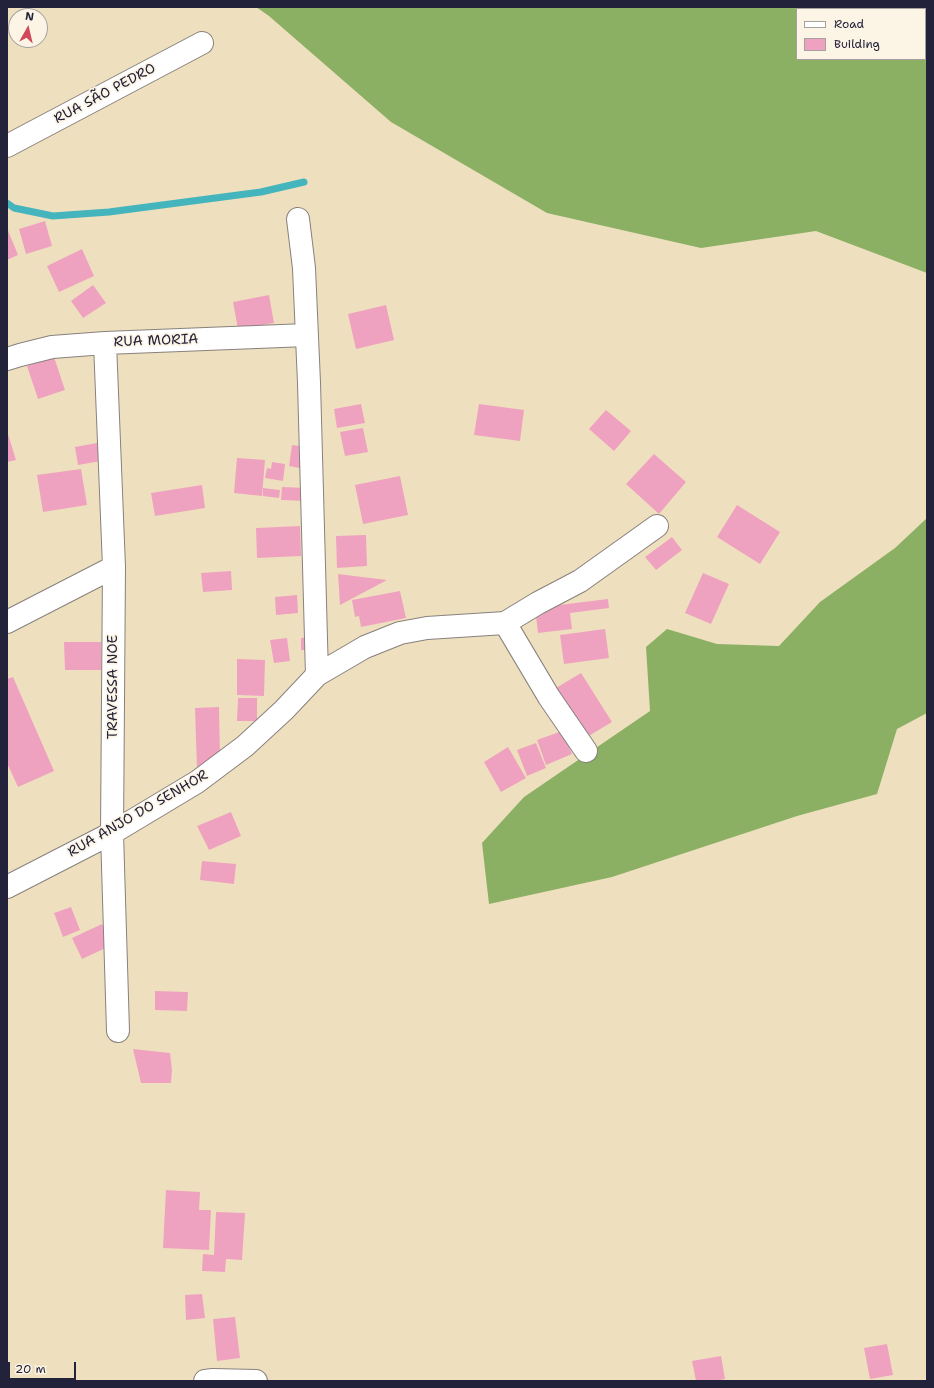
<!DOCTYPE html>
<meta charset="utf-8">
<style>
body{margin:0}
#map{position:relative;width:934px;height:1388px;overflow:hidden;background:#eee0bf;font-family:"Shantell Sans",sans-serif}
canvas{display:block}
.frame{position:absolute;inset:0;border:8px solid #22223b;pointer-events:none}
.legend{position:absolute;left:796px;top:8px;width:130px;height:52px;box-sizing:border-box;background:#fcf5e5;border:1px solid #a5a1a1;margin:0;padding:5px 7px;list-style:none;font-size:12px;color:#22223b}
.legend li{display:flex;align-items:center;gap:8px;height:20px}
.legend b{width:20px;border:1px solid #a5a1a1}
.north{position:absolute;left:8px;top:8px;width:40px;height:40px;box-sizing:border-box;background:#fcf5e5;border:1px solid #a5a1a1;border-radius:50%;rotate:8deg;font-size:11px;font-weight:700;line-height:16px;text-align:center;color:#22223b}
.north::after{content:'';display:block;margin:auto;width:14px;height:18px;background:#d1495b;clip-path:polygon(50% 0,100% 100%,50% 72%,0 100%)}
.scale{position:absolute;left:8px;top:1362px;width:68px;height:18px;box-sizing:border-box;border:2px solid #22223b;border-top:0;padding-left:5px;font-size:12px;line-height:14px;white-space:nowrap;color:#22223b;-webkit-text-stroke:3px #fcf5e5;paint-order:stroke}
</style>
<div id="map">
<canvas width="934" height="1388"></canvas>
<div class="frame"></div>
<ul class="legend">
<li><b style="height:5px;background:#fff"></b>Road</li>
<li><b style="height:11px;background:#efa2bf"></b>Building</li>
</ul>
<div class="north">N</div>
<div class="scale">20 m</div>
</div>
<script>
const ctx = document.querySelector('canvas').getContext('2d');
ctx.lineJoin = 'round';
function fillPath(path, color) { ctx.fillStyle = color; ctx.fill(path, 'evenodd'); }
const poly = rows => new Path2D(rows.map(r => 'M' + r).join(''));
function trace(path, color, width, dash) { ctx.strokeStyle = color; ctx.lineWidth = width; ctx.lineCap = dash ? 'butt' : 'round'; ctx.setLineDash(dash || []); ctx.stroke(path); }
function drawText(font, color, halo, rows, align = 'center') {
  ctx.font = font + ' "Shantell Sans",sans-serif'; ctx.lineWidth = 3.5; ctx.setLineDash([]); ctx.textBaseline = 'middle'; ctx.strokeStyle = halo; ctx.fillStyle = color; for (const [text, x, y, turn = 0] of rows) {
    ctx.save(); ctx.translate(x, y); ctx.rotate((+turn || 0) * Math.PI / 180); ctx.textAlign = isNaN(turn) ? turn : align; if (halo) ctx.strokeText(text, 0, 0); ctx.fillText(text, 0, 0); ctx.restore();
  }
}
const forest = poly([
 [256,7,927,7,927,273,816,231,701,248,547,213,391,122,269,16],
 [797,9,925,9,925,59,797,59],
 [927,518,927,713,897,729,877,794,797,816,612,877,489,904,482,843,524,797,650,711,646,647,667,629,717,644,779,646,820,602,895,548]
]);
const stream = poly([
 [7,203,14,208,53,216,109,212,261,192,304,182]
]);
const building = poly([
 [45,221,52,246,26,254,19,229],
 [7,228,18,255,7,260],
 [82,249,94,276,59,292,47,266],
 [93,285,106,303,83,318,71,301],
 [269,295,274,323,238,329,233,302],
 [386,305,394,340,356,349,348,314],
 [54,357,65,390,38,399,27,366],
 [361,404,365,423,337,428,334,409],
 [479,404,524,410,520,441,474,435],
 [606,410,631,431,614,451,589,429],
 [363,428,368,452,345,456,340,432],
 [7,431,16,460,7,462],
 [97,443,101,461,78,465,75,447],
 [292,445,308,447,305,469,289,466],
 [654,454,686,482,659,514,626,484],
 [237,458,265,460,262,496,234,493],
 [272,462,285,464,283,481,265,478,267,468,271,469],
 [81,469,87,505,43,512,37,475],
 [400,476,408,515,363,524,355,485],
 [202,485,205,508,155,516,151,493],
 [282,487,307,488,307,501,281,500],
 [263,488,280,490,279,498,263,496],
 [737,505,780,532,760,564,717,537],
 [300,526,301,556,257,558,256,528],
 [366,535,367,566,337,568,336,536],
 [672,537,682,550,656,570,645,557],
 [231,571,232,590,203,592,201,573],
 [703,573,729,584,711,624,685,613],
 [338,574,387,580,340,605],
 [400,591,406,618,361,627,359,616,355,617,352,600],
 [297,595,298,613,276,615,275,597],
 [608,599,609,608,570,613,572,629,538,633,535,608],
 [605,629,609,658,564,664,560,635],
 [313,637,313,650,301,650,301,638],
 [287,638,290,661,274,663,270,640],
 [64,642,101,642,101,670,65,670],
 [237,659,265,660,264,696,237,695],
 [581,673,612,722,587,737,556,688],
 [13,677,54,771,18,787,7,763,7,679],
 [238,698,257,698,257,721,237,721],
 [219,707,220,758,197,770,195,708],
 [562,731,572,754,546,765,537,740],
 [536,743,546,768,527,776,517,750],
 [508,747,526,778,501,792,484,762],
 [231,812,241,836,209,850,197,826],
 [202,861,236,864,234,884,200,880],
 [71,907,80,930,63,937,54,913],
 [102,924,112,945,82,959,72,938],
 [155,991,188,992,187,1011,155,1010],
 [133,1049,170,1053,172,1070,171,1083,141,1083],
 [166,1190,200,1192,199,1210,211,1210,209,1250,163,1248],
 [216,1212,245,1213,242,1260,226,1259,225,1272,202,1271,203,1254,214,1255],
 [202,1294,205,1318,186,1320,185,1295],
 [235,1317,240,1358,217,1361,213,1319],
 [887,1344,893,1375,870,1379,864,1348],
 [721,1356,725,1379,715,1381,696,1381,692,1361]
]);
const street = poly([
 [7,146,202,43],
 [298,219,304,268,309,383,317,675],
 [105,343,114,567,112,833,118,1031],
 [7,359,20,355,52,347,105,343,307,335],
 [7,622,114,567],
 [505,623,549,697,586,751],
 [7,887,112,833,197,782,245,746,284,710,317,675,365,647,400,633,427,628,505,623,538,603,580,581,657,526],
 [205,1381,213,1380,256,1381]
]);
const streetNames = [
 ["RUA SÃO PEDRO",105,94,-28],
 ["RUA MORIA",156,341,-2],
 ["TRAVESSA NOE",113,687,-90],
 ["RUA ANJO DO SENHOR",138,814,-30]
];
fillPath(forest, '#8baf63');
trace(stream, '#44b4bd', 7);
fillPath(building, '#efa2bf');
trace(street, '#88817d', 24);
trace(street, '#fff', 22);
drawText('14px', '#22223b', '#fcf5e5', streetNames);
</script>
